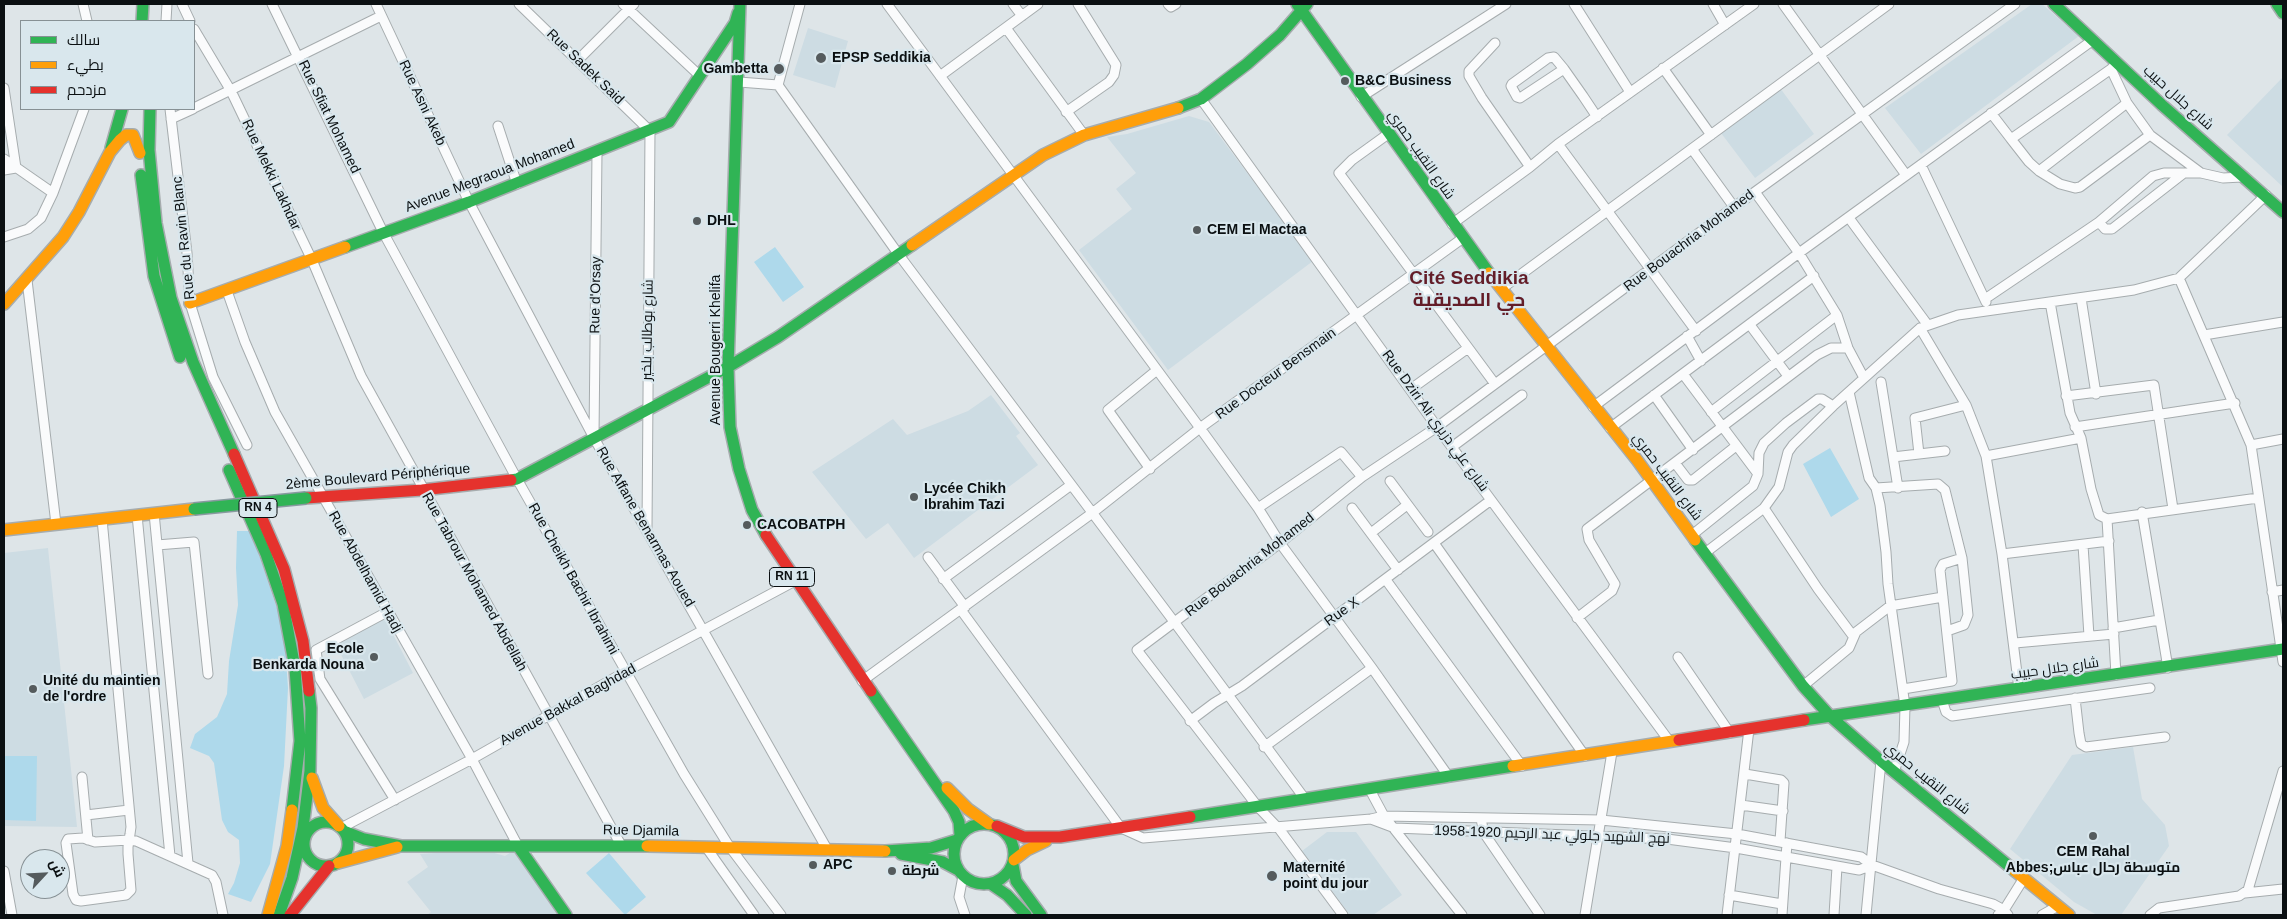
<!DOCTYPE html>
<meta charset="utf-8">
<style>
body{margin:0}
#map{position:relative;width:2287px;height:919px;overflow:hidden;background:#dee5e8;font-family:Arial,Cairo,sans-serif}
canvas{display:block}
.frame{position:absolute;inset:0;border:5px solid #0b1012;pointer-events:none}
.legend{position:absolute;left:20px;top:20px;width:175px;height:90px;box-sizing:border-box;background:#d9e7ed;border:1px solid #879195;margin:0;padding:6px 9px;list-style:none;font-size:15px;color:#0b1012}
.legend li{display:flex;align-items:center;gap:10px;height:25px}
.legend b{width:25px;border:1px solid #879195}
.north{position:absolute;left:20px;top:849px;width:50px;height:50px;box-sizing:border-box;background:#d9e7ed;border:1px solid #879195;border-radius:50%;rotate:65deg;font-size:14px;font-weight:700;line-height:20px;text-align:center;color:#0b1012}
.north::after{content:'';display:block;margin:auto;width:18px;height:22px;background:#555b5d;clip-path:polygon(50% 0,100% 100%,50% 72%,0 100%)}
</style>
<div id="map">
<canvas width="2287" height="919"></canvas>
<div class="frame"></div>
<ul class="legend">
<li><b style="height:6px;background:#30b455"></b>سالك</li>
<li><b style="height:6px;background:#ff9f0a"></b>بطيء</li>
<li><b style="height:6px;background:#e5322d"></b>مزدحم</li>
</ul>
<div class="north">ش</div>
</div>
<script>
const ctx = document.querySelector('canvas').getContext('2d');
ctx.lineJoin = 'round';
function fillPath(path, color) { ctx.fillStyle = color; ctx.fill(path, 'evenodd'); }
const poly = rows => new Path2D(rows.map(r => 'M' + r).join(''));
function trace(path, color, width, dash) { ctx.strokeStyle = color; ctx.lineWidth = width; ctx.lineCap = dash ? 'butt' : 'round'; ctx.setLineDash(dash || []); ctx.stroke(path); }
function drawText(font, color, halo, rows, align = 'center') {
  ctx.font = font + ' Arial,Cairo,sans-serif'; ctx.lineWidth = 4.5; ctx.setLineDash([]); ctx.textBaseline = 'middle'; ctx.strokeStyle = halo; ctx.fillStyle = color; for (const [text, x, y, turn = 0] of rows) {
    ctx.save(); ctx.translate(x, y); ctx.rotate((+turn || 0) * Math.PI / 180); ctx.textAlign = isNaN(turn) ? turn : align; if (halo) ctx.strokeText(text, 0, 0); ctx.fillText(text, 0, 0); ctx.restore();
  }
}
const built = poly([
 [2032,4,2042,4,2079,36,1921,154,1885,108],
 [808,28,848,41,835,88,793,75],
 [2283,77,2283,187,2227,135],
 [1780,88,1814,134,1755,178,1721,133],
 [1189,116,1209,122,1313,261,1168,370,1079,250,1132,209,1116,189,1136,173,1107,137,1127,134],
 [991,395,1020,433,1016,436,1038,465,914,558,888,523,866,539,812,472,893,419,907,435,968,411],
 [48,548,77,827,4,826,4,553],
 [383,615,413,673,364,699,334,641],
 [2133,747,2142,799,2165,825,2169,846,2121,915,2097,915,2074,902,2010,849,2072,755],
 [1327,832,1356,832,1402,895,1373,915,1350,915,1302,851],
 [484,850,505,856,513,851,560,915,427,915,431,912,407,882,428,867,420,854]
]);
const green = poly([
 [775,247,804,287,783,302,754,262],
 [1830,448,1859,499,1831,517,1803,464],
 [237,531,251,531,284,629,288,688,284,766,270,864,251,902,228,894,234,883,240,863,239,840,228,832,222,820,214,763,209,756,190,748,195,734,217,717,227,694,229,661,238,605,236,568],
 [4,756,37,756,36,821,4,820],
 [609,853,646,897,625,915,586,873]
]);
const street = poly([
 [83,4,87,21],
 [182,4,190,21],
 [272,4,383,232,517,479,684,774,729,846,781,915],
 [376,4,469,202,594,438,827,849],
 [519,4,650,131,647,529],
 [623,4,700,76],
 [887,4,1200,428,1258,508,1280,543,1372,668,1449,777],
 [1013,4,1022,16],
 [1168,4,1171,7,1176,4],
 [1574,4,1630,92],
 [1713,4,1725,25],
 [1783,4,1906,175],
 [166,21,167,4],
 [1006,28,1084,135],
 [194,29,231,91,312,260,361,376,621,845],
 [1495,43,1469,71,1469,76,1482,98,1530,167],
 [578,60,634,4],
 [2117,63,2111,69,2127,103,2150,135,2201,173,2223,178,2242,177],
 [1663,68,1711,135],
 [1564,69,1520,98,1517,97,1511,86,1512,84,1548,58,1554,57,1564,69,1583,96,1597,117],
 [940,76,1038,4],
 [739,82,778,85],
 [778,85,899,255,1175,623,1305,799],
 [778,85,800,4],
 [4,88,16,168,4,170],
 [1361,97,1506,4],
 [1201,99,1437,427,1670,742],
 [194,108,381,16],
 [170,109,187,253,190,303,213,377,247,445],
 [1066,112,1109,82,1114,75,1116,65,1078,4],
 [1991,113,2011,139,2111,69],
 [171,119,193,109],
 [498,126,517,184],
 [1388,134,1352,160,1339,173,1495,384],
 [2011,139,2029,162,2039,171,2060,184,2075,188,2080,187,2150,135],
 [1558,144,1696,331],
 [1692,149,1734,207],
 [4,159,53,193],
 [1921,165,1986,302],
 [2039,171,2127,103],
 [1755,192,1799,253,1837,315,1848,348,1864,378],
 [1849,218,1927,324],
 [2099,222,2105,229,2112,229,2184,173],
 [1452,224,1530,167,1558,144,1754,4],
 [4,237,28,229,41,218,53,193,84,109],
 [2179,278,2251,445,2283,662],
 [27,280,56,524],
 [1501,289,1889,4],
 [227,291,245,342,275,412,472,759,518,846],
 [2081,298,2096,394],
 [1985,299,2099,222,2153,176,2164,173,2201,173],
 [2050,302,2070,413,2081,438,2091,489,2099,515,2107,519,2258,498],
 [1750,325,1788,376],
 [1920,328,1966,405,1986,456,2002,554,2019,689],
 [2204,335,2283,322],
 [1687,336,1701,361],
 [1683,374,1758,474],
 [1881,382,1898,488],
 [1411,389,1468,348],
 [1849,392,1869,478,1876,488,1880,505,1886,552,1888,584,1905,706,1904,742,1894,772],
 [1654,395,1693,450],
 [2066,396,2154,385,2173,509],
 [1593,407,1799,253,2093,40],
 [1711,412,1837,315],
 [2075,427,2235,403],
 [1610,428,1814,276],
 [594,436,597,152],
 [2251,445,2283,439],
 [1452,447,1522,395],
 [1919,454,1915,418,1966,405],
 [1986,456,2081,438],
 [1893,457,1945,451],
 [1675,463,1688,480,1693,480,1736,446],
 [1150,469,1108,410,1157,370],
 [1390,481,1428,532],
 [1876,488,1938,484,1945,490,1962,558,1968,615,1964,625,1947,631],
 [1258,508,1341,452,1362,477],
 [1352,508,1398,570],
 [1764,508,1818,589,1853,636],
 [2142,512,2168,668],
 [154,513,188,863],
 [137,515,170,856],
 [102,519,131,827,130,834,129,840,128,847,128,854,131,890,126,895,81,901,76,900,73,894,66,843,68,839,83,838,95,842,129,840,136,841,212,875,216,882,223,915],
 [2107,519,2116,675],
 [1371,533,1407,505],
 [1692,535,1753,486,1758,474,1759,453,1764,443,1786,423,1818,399,1822,399,1833,406],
 [1434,543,1585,756],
 [157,545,194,542,208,674],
 [2083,545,2089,636],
 [1705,553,1764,508,1779,487,1788,452,1793,445,1833,406,1920,328,1958,315,2134,290,2179,278,2266,195],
 [2002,554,2109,541],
 [928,557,965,607],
 [943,579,1071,485],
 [1386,580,1522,766],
 [2272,592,2283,590],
 [961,610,1121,828,1143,838,1371,819,1384,816,1601,820,1737,834,1861,857,1872,865,1939,889,1993,904,2004,910,2008,915],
 [387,612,316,650,320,679,395,800],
 [1577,618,1612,591,1615,584,1589,540,1587,529,1817,355,1831,348,1848,348],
 [2113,628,2159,620],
 [2015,643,2114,634],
 [1678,657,1730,733],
 [862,681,1091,514,1200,428,1463,238],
 [1803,686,1849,648,1856,632,1890,606,1943,597],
 [1903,689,1952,681,1940,570,1943,564,1962,558],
 [2075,698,2079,733,2081,744,2086,747,2165,737],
 [1942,700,1946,712,1952,716,2150,688],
 [1190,721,1214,703,1242,686,1491,500],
 [1264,747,1372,668],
 [1745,774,1781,780,1784,783,1780,841],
 [82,777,88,840],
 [1370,790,1384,816,1462,915],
 [1741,805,1783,811],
 [86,815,129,810],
 [1371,819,1395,828,1667,839,1736,848,1859,870,1872,865],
 [1481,819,1484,833,1540,915],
 [341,828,472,759,625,672,795,581],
 [706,847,754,915],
 [4,871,12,915],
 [963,876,959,897,965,915],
 [2245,893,2283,889],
 [1729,895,1782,904],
 [1343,915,1280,830,1258,807,1137,650,1280,543,1362,477,1437,427,1734,207,2015,4],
 [1585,915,1612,752],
 [1727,915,1749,729],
 [1782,915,1787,843],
 [1834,915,1837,867],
 [1866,915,1881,761],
 [1998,915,2004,910,2024,878],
 [2042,915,2058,906],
 [2150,915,2159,908,2239,896,2248,890,2283,771]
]);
const fast = poly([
 [740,4,728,367,730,427,739,469,752,510,766,535],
 [1297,4,1489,273],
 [2054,4,2162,105,2283,212],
 [2277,4,2283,13],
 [142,21,143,4],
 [1178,108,1201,99,1247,64,1280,35,1307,4],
 [150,109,149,150,156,223,171,298,193,362,234,454],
 [111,148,122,109],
 [141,175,154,276,180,357],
 [345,247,469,202,669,122,735,23,738,13],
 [229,470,266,554,283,604,295,668,300,741,292,810],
 [511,480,517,479,728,367,778,337,912,245],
 [1695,540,1803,686,1830,716,1881,761,2015,871],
 [871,691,954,811,959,822,960,835],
 [1804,720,2283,649],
 [1190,817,1513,766],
 '304 844a22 22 0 1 1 44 0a22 22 0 1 1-44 0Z',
 '954 854a30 30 0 1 1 60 0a30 30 0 1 1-60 0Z',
 [344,831,364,839,401,846,647,846],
 [518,846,566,915],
 [885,851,931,848,957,840],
 [901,854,943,862,958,870],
 [1013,865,1016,881,1041,915],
 [991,884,1007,895,1026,915],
 [279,915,292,878,303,828,310,771,311,708,309,691]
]);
const slow = poly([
 [912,245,1043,155,1084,135,1178,108],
 [1489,273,1637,460,1695,540],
 [190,303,345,247],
 [4,304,63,237,79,212,110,152,120,140,126,135,133,135,140,153],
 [4,530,194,509],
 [1513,766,1679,740],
 [312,778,323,808,339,826],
 [947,788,968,809,989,824],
 [647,846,885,851],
 [1014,860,1027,850,1046,841],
 [338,863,397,847],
 [2015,871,2069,915],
 [268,915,287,846,292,810]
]);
const jam = poly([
 [234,454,284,569,303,641,309,691],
 [306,498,422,490,511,480],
 [766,535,871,691],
 [1679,740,1804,720],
 [997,826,1024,837,1060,837,1190,817],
 [290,915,329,866]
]);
const fastBridge = poly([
 [194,509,306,498]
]);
const markers = [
 [821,58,6,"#555b5d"],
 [779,69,6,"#555b5d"],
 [1345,81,5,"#555b5d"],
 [697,221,5,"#555b5d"],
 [1197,230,5,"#555b5d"],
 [914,497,5,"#555b5d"],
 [747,525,5,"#555b5d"],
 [374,657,5,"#555b5d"],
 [33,689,5,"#555b5d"],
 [2093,836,5,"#555b5d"],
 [813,865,5,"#555b5d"],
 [892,871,5,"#555b5d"],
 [1272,876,6,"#555b5d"]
];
const shields = [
 [258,508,38],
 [792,577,45]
];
const shieldNames = [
 ["RN 4",258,508],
 ["RN 11",792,577]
];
const poiNames = [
 ["EPSP Seddikia",832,58],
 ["Gambetta",768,69,"right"],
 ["B&C Business",1355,81],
 ["DHL",707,221],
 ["CEM El Mactaa",1207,230],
 ["Lycée Chikh",924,489],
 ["Ibrahim Tazi",924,505],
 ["CACOBATPH",757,525],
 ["Ecole",364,649,"right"],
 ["Benkarda Nouna",364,665,"right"],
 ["Unité du maintien",43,681],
 ["de l'ordre",43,697],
 ["CEM Rahal",2093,852,"center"],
 ["Abbes;متوسطة رحال عباس",2093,868,"center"],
 ["APC",823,865],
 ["Maternité",1283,868],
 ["point du jour",1283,884],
 ["شرطة",902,871]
];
const streetNames = [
 ["Rue Sadek Said",585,67,44],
 ["شارع جلال حبيب",2178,98,42],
 ["Rue Asni Akeb",422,103,65],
 ["Rue Sfiat Mohamed",329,117,64],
 ["شارع النقيب حمري",1421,155,55],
 ["Rue Mekki Lakhdar",271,175,65],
 ["Avenue Megraoua Mohamed",490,176,-21],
 ["Rue du Ravin Blanc",184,238,-96],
 ["Rue Bouachria Mohamed",1689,241,-37],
 ["Rue d'Orsay",596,295,-89],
 ["شارع بوطالب بلخير",648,330,-89],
 ["Avenue Bougerri Khelifa",716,350,-90],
 ["Rue Docteur Bensmain",1276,374,-36],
 ["Rue Dziri Ali شارع علي دزيري",1435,421,54],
 ["2ème Boulevard Périphérique",378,477,-5],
 ["شارع النقيب حمري",1667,477,53],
 ["Rue Affane Benarmas Aoued",645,527,60],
 ["Rue Bouachria Mohamed",1250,565,-38],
 ["Rue Abdelhamid Hadj",365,572,61],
 ["Rue Cheikh Bachir Ibrahimi",573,579,61],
 ["Rue Tabrour Mohamed Abdellah",474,582,61],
 ["Rue X",1342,612,-36],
 ["شارع جلال حبيب",2055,669,-8],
 ["Avenue Bakkal Baghdad",568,705,-29],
 ["شارع النقيب حمري",1927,779,39],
 ["Rue Djamila",641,831,1],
 ["نهج الشهيد جلولي عبد الرحيم 1920-1958",1552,835,2]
];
const districtNames = [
 ["Cité Seddikia",1469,279],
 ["حي الصديقية",1469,301]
];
fillPath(built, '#cddce3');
fillPath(green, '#aed9eb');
trace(street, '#a6acae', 11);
trace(fast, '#a6acae', 14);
trace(slow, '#a6acae', 14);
trace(jam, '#a6acae', 14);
trace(street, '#fafbfc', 9);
trace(fast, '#30b455', 11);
trace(slow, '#ff9f0a', 11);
trace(jam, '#e5322d', 11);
trace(fastBridge, '#88999f', 14, []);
trace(fastBridge, '#30b455', 11);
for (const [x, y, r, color] of markers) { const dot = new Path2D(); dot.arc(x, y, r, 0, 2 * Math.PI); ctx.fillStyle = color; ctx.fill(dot); trace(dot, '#d9e7ed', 2); }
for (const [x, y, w] of shields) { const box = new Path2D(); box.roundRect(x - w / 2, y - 9.5, w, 19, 4); ctx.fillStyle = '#d9e7ed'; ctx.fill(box); trace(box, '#0b1012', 1); }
drawText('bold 12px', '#0b1012', null, shieldNames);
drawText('bold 14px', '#0b1012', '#d9e7ed', poiNames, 'left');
drawText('14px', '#0b1012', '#d9e7ed', streetNames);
drawText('bold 19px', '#631d28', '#d9e7ed', districtNames);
</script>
